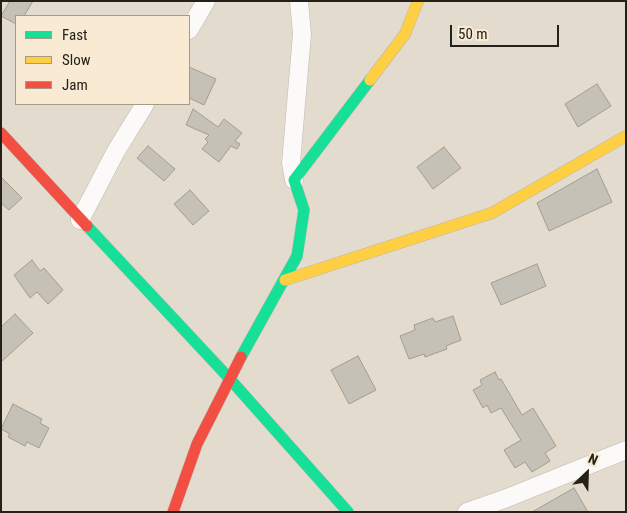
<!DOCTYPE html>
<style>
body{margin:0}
#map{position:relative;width:627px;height:513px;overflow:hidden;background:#e3dbce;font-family:"Roboto Condensed",sans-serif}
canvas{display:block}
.frame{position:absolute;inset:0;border:2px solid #262118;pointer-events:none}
.legend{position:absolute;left:15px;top:15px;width:175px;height:90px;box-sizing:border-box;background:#f8ead3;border:1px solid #a49a88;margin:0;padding:6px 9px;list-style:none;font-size:15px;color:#262118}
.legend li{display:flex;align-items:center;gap:10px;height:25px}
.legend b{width:25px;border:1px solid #a49a88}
.north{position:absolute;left:562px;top:448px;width:50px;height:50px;-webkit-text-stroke:4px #f8ead3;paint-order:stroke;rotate:24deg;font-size:14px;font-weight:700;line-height:20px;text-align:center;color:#262118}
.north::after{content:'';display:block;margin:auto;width:18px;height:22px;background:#262118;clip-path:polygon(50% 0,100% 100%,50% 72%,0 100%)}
.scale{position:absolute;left:450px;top:25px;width:109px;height:22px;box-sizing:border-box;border:2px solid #262118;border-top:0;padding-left:6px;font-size:15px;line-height:18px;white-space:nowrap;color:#262118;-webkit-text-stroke:4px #f8ead3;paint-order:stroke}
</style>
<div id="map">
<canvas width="627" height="513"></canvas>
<div class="frame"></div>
<ul class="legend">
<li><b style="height:6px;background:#16e098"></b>Fast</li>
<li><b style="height:6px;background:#ffcf43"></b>Slow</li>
<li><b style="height:6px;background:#f24e42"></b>Jam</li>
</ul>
<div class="north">N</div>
<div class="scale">50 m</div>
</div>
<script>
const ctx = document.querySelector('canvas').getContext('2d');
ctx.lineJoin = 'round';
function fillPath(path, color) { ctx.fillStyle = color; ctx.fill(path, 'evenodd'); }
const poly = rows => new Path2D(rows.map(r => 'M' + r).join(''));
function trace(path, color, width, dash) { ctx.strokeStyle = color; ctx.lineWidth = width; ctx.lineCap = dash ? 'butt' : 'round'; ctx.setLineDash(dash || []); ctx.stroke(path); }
const building = poly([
 [10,1,33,1,24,16,16,16,16,24,1,16,10,1],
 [189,67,216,79,204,105,189,98,189,67],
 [597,84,611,106,578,127,565,104,597,84],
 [193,109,218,127,224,119,242,133,235,141,240,144,237,149,231,146,219,162,202,149,208,142,205,139,209,135,186,125,193,109],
 [148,146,175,169,164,181,137,158,148,146],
 [444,147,461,168,433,189,417,167,444,147],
 [597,169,612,202,549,231,537,203,597,169],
 [1,177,22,198,9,210,1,203,1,177],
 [190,190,209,211,193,225,174,204,190,190],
 [32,260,40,271,44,268,63,290,48,304,37,292,30,298,14,275,32,260],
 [537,264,546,286,501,305,491,283,537,264],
 [15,314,33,333,1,362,1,327,15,314],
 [453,316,461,340,446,346,447,349,425,357,424,354,409,359,400,336,415,330,414,325,433,318,435,322,453,316],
 [358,356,376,390,349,404,331,370,358,356],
 [495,372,499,380,501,379,522,415,533,408,556,446,545,453,550,461,532,472,525,462,515,468,504,450,521,440,501,408,491,413,487,405,483,408,473,390,482,385,480,380,495,372],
 [13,404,42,419,40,423,49,428,39,448,27,442,25,446,8,437,10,434,1,429,13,404],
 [574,488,588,512,532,512,574,488]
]);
const street = poly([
 [189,30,206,1],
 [294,180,291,163,302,34,299,1],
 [80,220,116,151,145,104],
 [467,512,507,498,626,450]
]);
const fast = poly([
 [87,226,229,378,348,512],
 [241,357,297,256,304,210,294,180,370,80]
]);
const slow = poly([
 [370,80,405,34,418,1],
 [285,280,492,213,626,136]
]);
const jam = poly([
 [1,133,87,226],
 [173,512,197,444,241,357]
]);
fillPath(building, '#c5c1b6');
trace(building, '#a19d92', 1);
trace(street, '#bfb8af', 19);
trace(fast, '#bfb8af', 12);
trace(slow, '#bfb8af', 12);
trace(jam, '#bfb8af', 12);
trace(street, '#fbfaf8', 18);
trace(fast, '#16e098', 11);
trace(slow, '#ffcf43', 11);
trace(jam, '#f24e42', 11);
</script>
